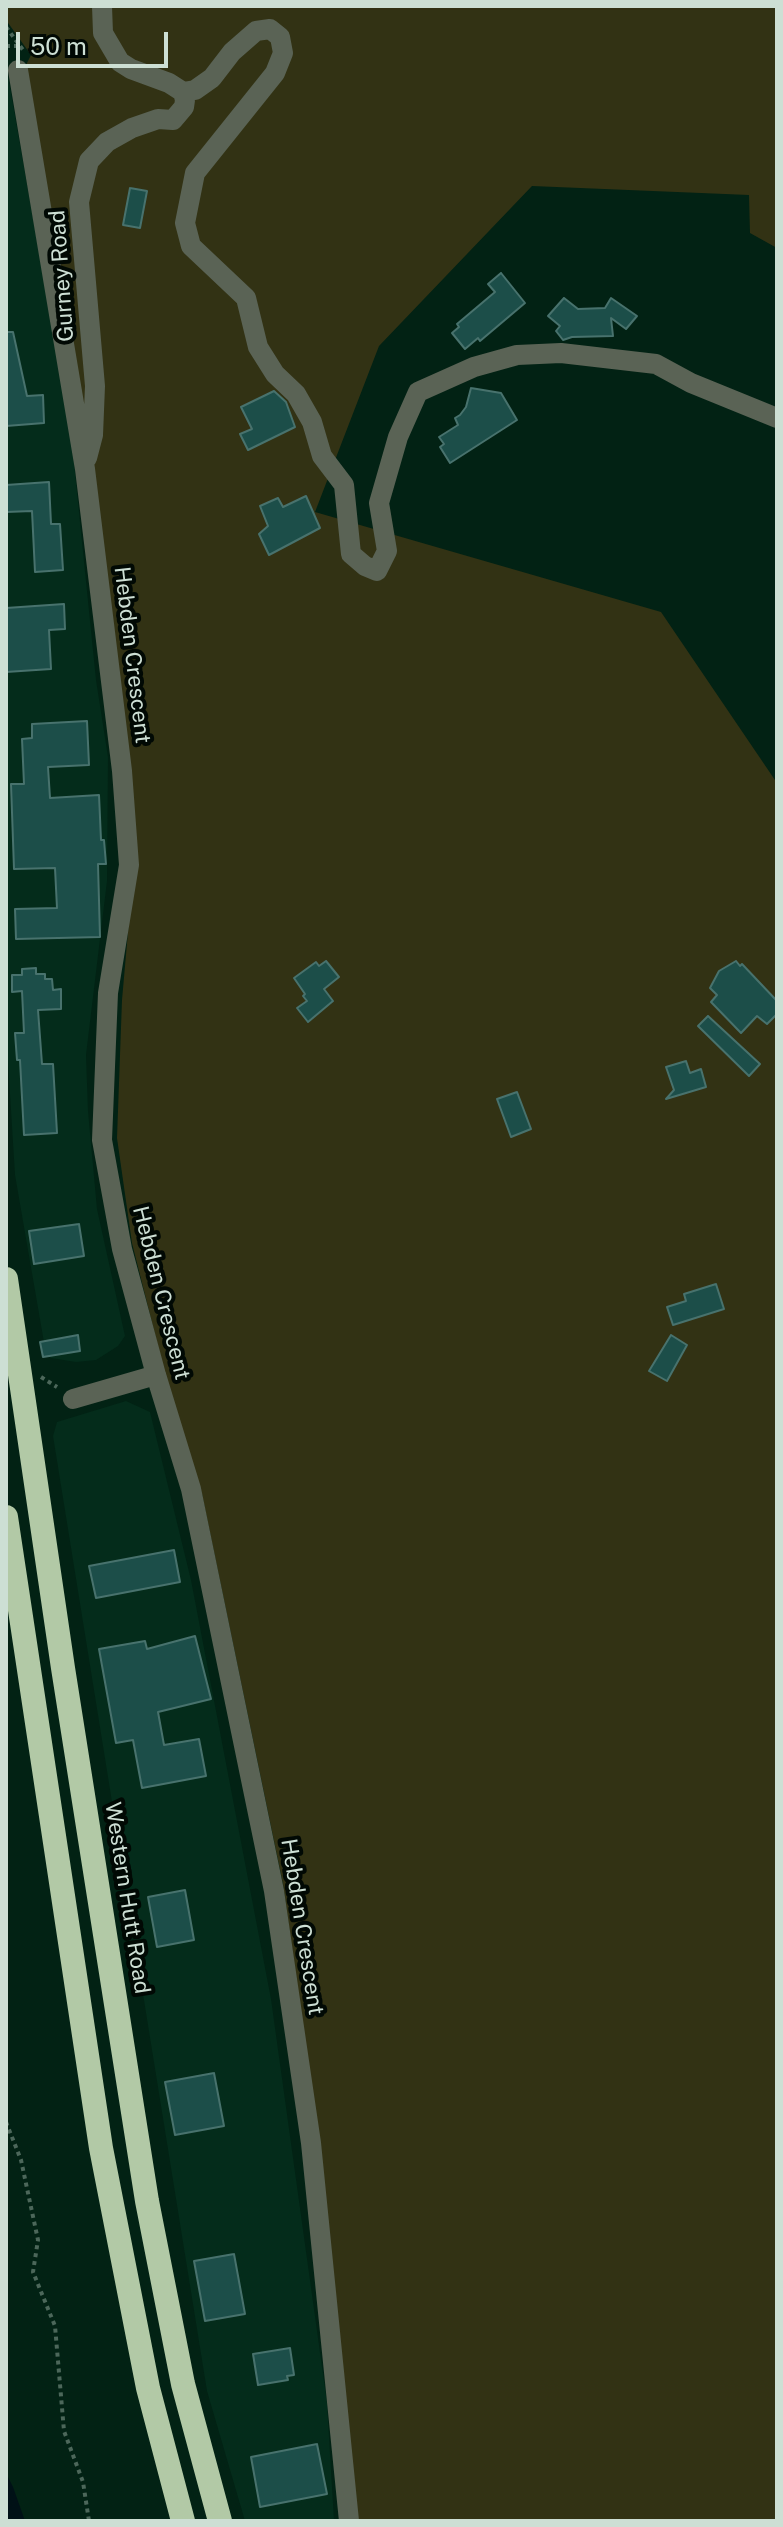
<!DOCTYPE html>
<style>
body{margin:0}
#map{position:relative;width:783px;height:2527px;overflow:hidden;background:#022214;font-family:"Public Sans",sans-serif}
canvas{display:block}
.frame{position:absolute;inset:0;border:8px solid #cddfd4;pointer-events:none}
.scale{position:absolute;left:16px;top:32px;width:152px;height:36px;box-sizing:border-box;border:4px solid #cddfd4;border-top:0;padding-left:10px;font-size:24px;line-height:28px;white-space:nowrap;color:#cddfd4;-webkit-text-stroke:6px #010904;paint-order:stroke}
</style>
<div id="map">
<canvas width="783" height="2527"></canvas>
<div class="frame"></div>
<div class="scale">50 m</div>
</div>
<script>
const ctx = document.querySelector('canvas').getContext('2d');
ctx.lineJoin = 'round';
function fillPath(path, color) { ctx.fillStyle = color; ctx.fill(path, 'evenodd'); }
const poly = rows => new Path2D(rows.map(r => 'M' + r).join(''));
function trace(path, color, width, dash) { ctx.strokeStyle = color; ctx.lineWidth = width; ctx.lineCap = dash ? 'butt' : 'round'; ctx.setLineDash(dash || []); ctx.stroke(path); }
function drawText(font, color, halo, rows, align = 'center') {
  ctx.font = font + ' "Public Sans",sans-serif'; ctx.lineWidth = 8; ctx.setLineDash([]); ctx.textBaseline = 'middle'; ctx.strokeStyle = halo; ctx.fillStyle = color; for (const [text, x, y, turn = 0] of rows) {
    ctx.save(); ctx.translate(x, y); ctx.rotate((+turn || 0) * Math.PI / 180); ctx.textAlign = isNaN(turn) ? turn : align; if (halo) ctx.strokeText(text, 0, 0); ctx.fillText(text, 0, 0); ctx.restore();
  }
}
const built = poly([
 [6,65,71,433,96,680,108,757,107,881,86,1055,88,1111,97,1209,125,1336,118,1346,96,1360,76,1362,51,1358,46,1354,15,1175,6,1029],
 [126,1401,150,1412,191,1580,271,1999,327,2403,334,2521,245,2521,207,2391,53,1436,57,1422]
]);
const green = poly([
 [6,6,777,6,777,248,750,233,749,195,532,186,379,346,315,512,661,612,777,783,777,2521,358,2521,313,2098,283,1884,202,1494,167,1382,132,1243,117,1138,122,1000,134,864,23,71,31,55,6,20]
]);
const water = poly([
 [6,2473,13,2487,25,2521,6,2521]
]);
const building = poly([
 [130,188,147,191,140,228,123,225,130,188],
 [501,273,525,303,480,341,478,338,465,349,452,333,459,327,457,324,495,292,488,284,501,273],
 [564,298,578,309,605,308,611,298,637,316,626,329,611,318,613,336,572,337,563,340,556,331,560,326,548,316,564,298],
 [6,332,13,332,27,396,43,395,44,423,6,426,6,332],
 [471,388,501,393,517,420,450,463,440,447,444,444,439,437,458,425,455,418,460,415,466,407,471,388],
 [274,391,286,402,295,427,248,450,240,434,252,429,241,407,274,391],
 [49,482,51,524,60,524,63,570,35,572,32,511,6,512,6,485,49,482],
 [306,496,320,528,269,555,259,534,268,526,260,506,278,498,283,507,306,496],
 [64,604,65,629,49,630,51,669,6,672,6,608,64,604],
 [87,721,89,765,48,767,50,798,99,795,101,840,104,840,106,864,98,864,100,937,16,939,15,909,57,908,55,868,14,869,11,784,24,784,22,739,32,738,32,724,87,721],
 [326,961,339,977,324,989,333,1001,308,1022,297,1008,307,1001,303,996,305,994,294,978,316,962,319,966,326,961],
 [736,961,740,966,742,964,777,1001,777,1014,767,1024,757,1016,741,1033,711,1002,717,995,710,988,719,971,736,961],
 [36,968,36,974,45,974,45,979,52,979,53,990,61,989,61,1009,38,1010,42,1064,53,1064,57,1133,24,1135,20,1060,17,1060,15,1033,24,1033,22,991,12,992,12,975,22,975,22,969,36,968],
 [708,1016,760,1064,749,1076,698,1026,708,1016],
 [686,1061,690,1073,701,1069,706,1087,666,1099,674,1090,666,1067,686,1061],
 [517,1092,531,1129,511,1137,497,1099,517,1092],
 [79,1224,84,1256,34,1264,29,1231,79,1224],
 [716,1284,724,1309,673,1325,667,1307,686,1301,684,1294,716,1284],
 [78,1335,80,1351,43,1357,40,1342,78,1335],
 [671,1335,687,1345,667,1381,649,1371,671,1335],
 [174,1550,180,1582,96,1598,89,1566,174,1550],
 [195,1636,211,1699,158,1712,164,1745,199,1739,206,1776,142,1788,133,1740,116,1743,99,1649,145,1641,147,1649,195,1636],
 [185,1890,194,1940,157,1947,148,1897,185,1890],
 [214,2073,224,2126,175,2135,165,2082,214,2073],
 [234,2254,245,2314,205,2321,194,2261,234,2254],
 [290,2348,294,2375,287,2376,288,2380,258,2385,253,2354,290,2348],
 [317,2444,327,2494,260,2507,251,2457,317,2444]
]);
const path = poly([
 [6,27,23,50],
 [6,46,21,46],
 [41,1377,57,1387],
 [6,2122,21,2160,38,2240,33,2272,55,2326,64,2431,83,2482,89,2521]
]);
const minor = poly([
 [18,70,85,469,122,771,129,865,108,993,102,1140,122,1249,156,1375,191,1489,274,1891,311,2143,349,2521],
 [183,92,195,90,212,78,232,52,256,31,270,29,280,37,283,53,275,73,195,173,185,223,191,246,246,298,258,347,275,374,296,394,312,422,322,456,344,485,351,554,365,566,377,571,387,551,379,503,398,437,418,392,474,367,517,355,561,353,656,364,691,383,777,418],
 [87,458,93,435,95,386,79,202,89,161,107,142,132,128,158,119,173,120,184,107,185,100,183,92,169,83,131,69,120,62,103,33,102,6],
 [73,1399,156,1375]
]);
const highway = poly([
 [6,1279,63,1668,147,2201,183,2384,220,2521],
 [6,1517,101,2148,148,2388,183,2521]
]);
const streetNames = [
 ["Gurney Road",62,276,-94],
 ["Hebden Crescent",132,655,83],
 ["Hebden Crescent",161,1293,76],
 ["Western Hutt Road",127,1898,81],
 ["Hebden Crescent",302,1927,81]
];
fillPath(built, '#042c1b');
fillPath(green, '#323214');
fillPath(water, '#001116');
fillPath(building, '#1c4e49');
trace(building, '#48726d', 2);
trace(path, '#4c675a', 4, [4, 4]);
trace(minor, '#5a6355', 20);
trace(highway, '#b2c9a6', 24);
drawText('22px', '#cddfd4', '#010904', streetNames);
</script>
